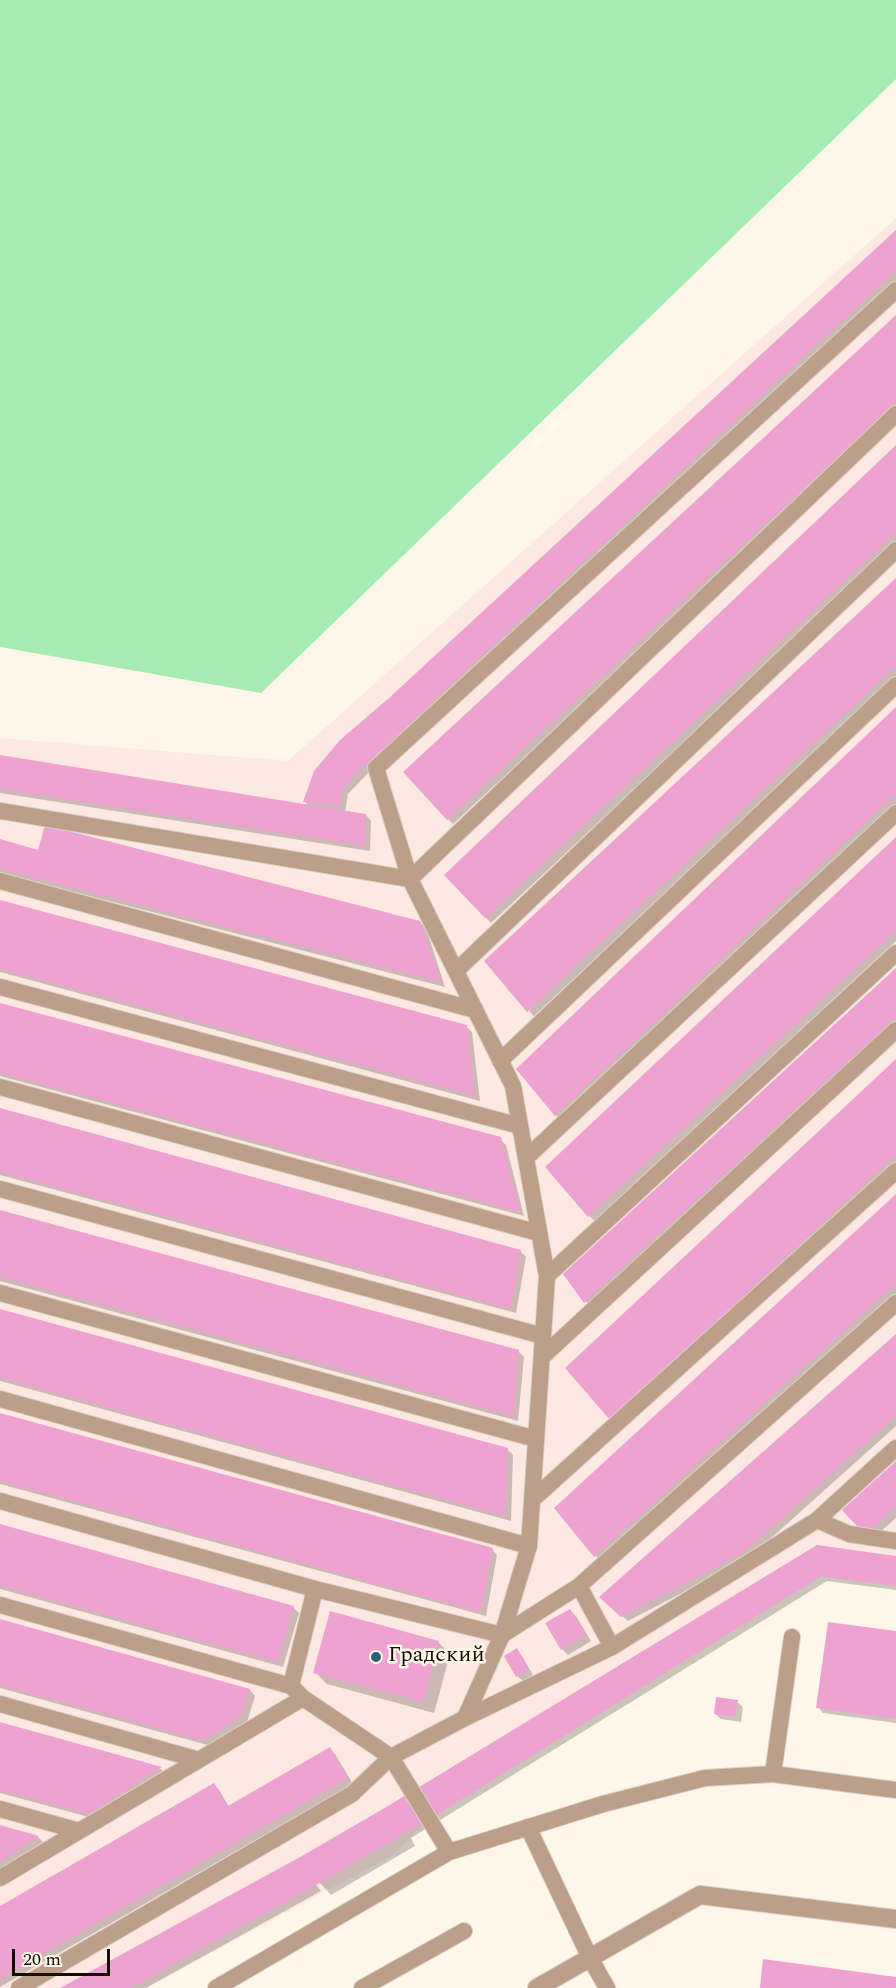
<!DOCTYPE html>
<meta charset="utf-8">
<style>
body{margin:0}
#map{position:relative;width:896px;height:1988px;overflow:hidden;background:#fef6e9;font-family:Spectral,serif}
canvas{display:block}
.scale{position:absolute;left:12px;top:1949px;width:98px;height:27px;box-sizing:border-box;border:3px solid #140e04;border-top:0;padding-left:8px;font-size:18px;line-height:21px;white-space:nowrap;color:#140e04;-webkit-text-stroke:4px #fef6e9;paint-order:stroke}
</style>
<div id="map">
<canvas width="896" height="1988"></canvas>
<div class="scale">20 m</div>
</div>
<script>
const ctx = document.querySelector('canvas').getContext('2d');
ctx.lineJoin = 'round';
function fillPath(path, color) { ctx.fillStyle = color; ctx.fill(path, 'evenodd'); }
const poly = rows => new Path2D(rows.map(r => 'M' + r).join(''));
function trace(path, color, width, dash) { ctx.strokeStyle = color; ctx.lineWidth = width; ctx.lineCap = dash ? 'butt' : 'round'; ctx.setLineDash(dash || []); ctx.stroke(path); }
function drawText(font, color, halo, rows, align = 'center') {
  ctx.font = font + ' Spectral,serif'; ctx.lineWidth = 5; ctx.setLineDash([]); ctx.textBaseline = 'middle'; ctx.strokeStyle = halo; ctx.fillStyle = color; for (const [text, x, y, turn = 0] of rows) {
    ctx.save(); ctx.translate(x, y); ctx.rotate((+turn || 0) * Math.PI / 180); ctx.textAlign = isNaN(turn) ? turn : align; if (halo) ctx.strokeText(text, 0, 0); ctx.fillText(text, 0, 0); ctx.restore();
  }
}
const industrial = poly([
 [896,218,896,1586,821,1576,428,1820,393,1855,146,1988,0,1988,0,738,288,761]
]);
const green = poly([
 [0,0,896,0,896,79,261,693,0,647]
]);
const shadow = poly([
 [896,232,896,281,369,772,348,794,345,812,366,815,371,821,370,851,0,793,0,756,309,806,305,802,390,699],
 [896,317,896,413,453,824,448,819],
 [896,448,896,544,491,923,446,875],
 [896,580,896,677,534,1016,529,1011],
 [896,709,896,805,561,1121,518,1069],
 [896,839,896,941,595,1221,589,1216],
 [0,841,39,852,420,922,426,928,445,987,0,873],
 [0,901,466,1026,472,1032,480,1101,0,972],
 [896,970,896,1027,591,1308,565,1274],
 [0,1004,500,1139,506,1145,524,1216,0,1076],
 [896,1061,896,1166,611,1419],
 [0,1110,520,1251,526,1257,516,1313,0,1175],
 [896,1196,896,1294,601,1562,556,1508],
 [0,1211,518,1351,524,1357,518,1421,0,1281],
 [0,1311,507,1449,513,1455,511,1521,0,1381],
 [896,1336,896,1426,749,1558,628,1621,606,1602],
 [0,1415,492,1549,497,1555,486,1616,0,1484],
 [896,1463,896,1518,872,1539,844,1510],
 [0,1526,293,1607,299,1613,283,1667,0,1589],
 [817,1546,896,1557,896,1590,827,1581,411,1838,415,1846,331,1895,320,1883,308,1862,312,1880,321,1891,146,1988,63,1988,303,1857,389,1807],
 [570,1610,576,1616,591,1641,568,1655,562,1649],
 [0,1621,250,1690,255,1696,247,1722,211,1746,0,1688],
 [896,1633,896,1723,823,1713,818,1707],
 [438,1642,450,1654,434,1713,327,1684,315,1672],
 [517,1650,522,1656,533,1675,523,1681,517,1676],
 [737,1702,743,1707,741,1722,721,1719,715,1714],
 [0,1724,161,1769,166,1774,96,1819,0,1793],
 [330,1749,335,1754,353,1784,0,1987,0,1908,214,1784,219,1790,229,1807],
 [0,1827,38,1837,43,1842,0,1871]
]);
const building = poly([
 [896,230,896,271,364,766,343,788,340,806,303,802,314,771,340,740,389,698],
 [896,315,896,403,447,820,403,772],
 [896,445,896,533,485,918,444,875],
 [896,578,896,666,527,1012,484,961],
 [896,707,896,794,555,1116,516,1069],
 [0,755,366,814,365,846,0,789],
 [45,825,420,921,441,982,0,869,0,839,38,850],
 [896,837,896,931,588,1217,545,1167],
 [0,900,467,1025,475,1096,0,969],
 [896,968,896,1017,584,1303,563,1274],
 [0,1003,501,1137,520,1212,0,1073],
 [896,1059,896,1155,610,1420,565,1368],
 [0,1108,521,1250,511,1309,0,1172],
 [896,1194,896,1284,594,1557,554,1508],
 [0,1210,519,1350,513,1416,0,1277],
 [0,1309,508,1448,505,1516,0,1378],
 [896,1334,896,1416,743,1553,621,1617,599,1597],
 [0,1413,493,1548,480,1612,0,1481],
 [896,1461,896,1507,865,1535,842,1510],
 [0,1524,294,1606,278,1662,0,1586],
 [817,1545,896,1556,896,1586,821,1576,446,1809,318,1884,131,1988,60,1988,302,1856,388,1806],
 [570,1609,586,1635,561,1650,545,1623],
 [330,1611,439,1641,423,1702,313,1673],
 [0,1619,250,1689,241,1716,204,1741,0,1685],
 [828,1622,896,1631,896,1719,816,1708],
 [517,1648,529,1669,516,1677,504,1656],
 [716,1697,738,1700,735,1717,714,1714],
 [0,1722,162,1767,89,1814,0,1790],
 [330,1747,348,1778,0,1979,0,1906,214,1783,228,1806],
 [0,1825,39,1836,0,1862],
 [763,1959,896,1977,896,1988,760,1988]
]);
const service = poly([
 [0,811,410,879,896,414],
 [0,881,475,1010],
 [456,971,896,550],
 [0,987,520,1126],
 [500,1061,896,685],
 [0,1087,539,1233],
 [526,1158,896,813],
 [0,1189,543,1336],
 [547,1276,896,953],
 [0,1293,536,1439],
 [542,1357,896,1030],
 [0,1399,529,1546],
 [532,1500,896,1171],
 [0,1501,315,1589,502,1635,579,1586,896,1303],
 [817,1520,896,1448],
 [579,1586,612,1647],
 [0,1605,291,1686,303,1698,391,1757,449,1852],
 [291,1686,315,1589],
 [0,1704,199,1760],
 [465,1718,502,1635,529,1546,547,1276,513,1086,410,879,376,768,896,290],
 [773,1774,792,1637],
 [0,1809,79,1831],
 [528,1827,590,1958,607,1988],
 [0,1878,303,1698],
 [19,1988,352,1794,391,1757,465,1718,612,1647,817,1520,849,1534,896,1541],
 [216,1988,449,1852,603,1804,705,1778,773,1774,896,1790],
 [362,1988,464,1931]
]);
const minor = poly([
 [537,1988,700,1895,896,1919]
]);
const markers = [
 [376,1657,6,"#2a5e7a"]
];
const poiNames = [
 ["Градский",388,1657]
];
fillPath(industrial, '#fde8e2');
fillPath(green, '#a5ebb2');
fillPath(shadow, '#0003');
fillPath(building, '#eda2d1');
trace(service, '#d9d1c4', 18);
trace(minor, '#d9d1c4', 20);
trace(service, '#bd9e88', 16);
trace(minor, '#bd9e88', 18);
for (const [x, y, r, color] of markers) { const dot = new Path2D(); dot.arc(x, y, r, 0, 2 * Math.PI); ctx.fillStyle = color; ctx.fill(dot); trace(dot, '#fef6e9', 2); }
drawText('22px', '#140e04', '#fef6e9', poiNames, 'left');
</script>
